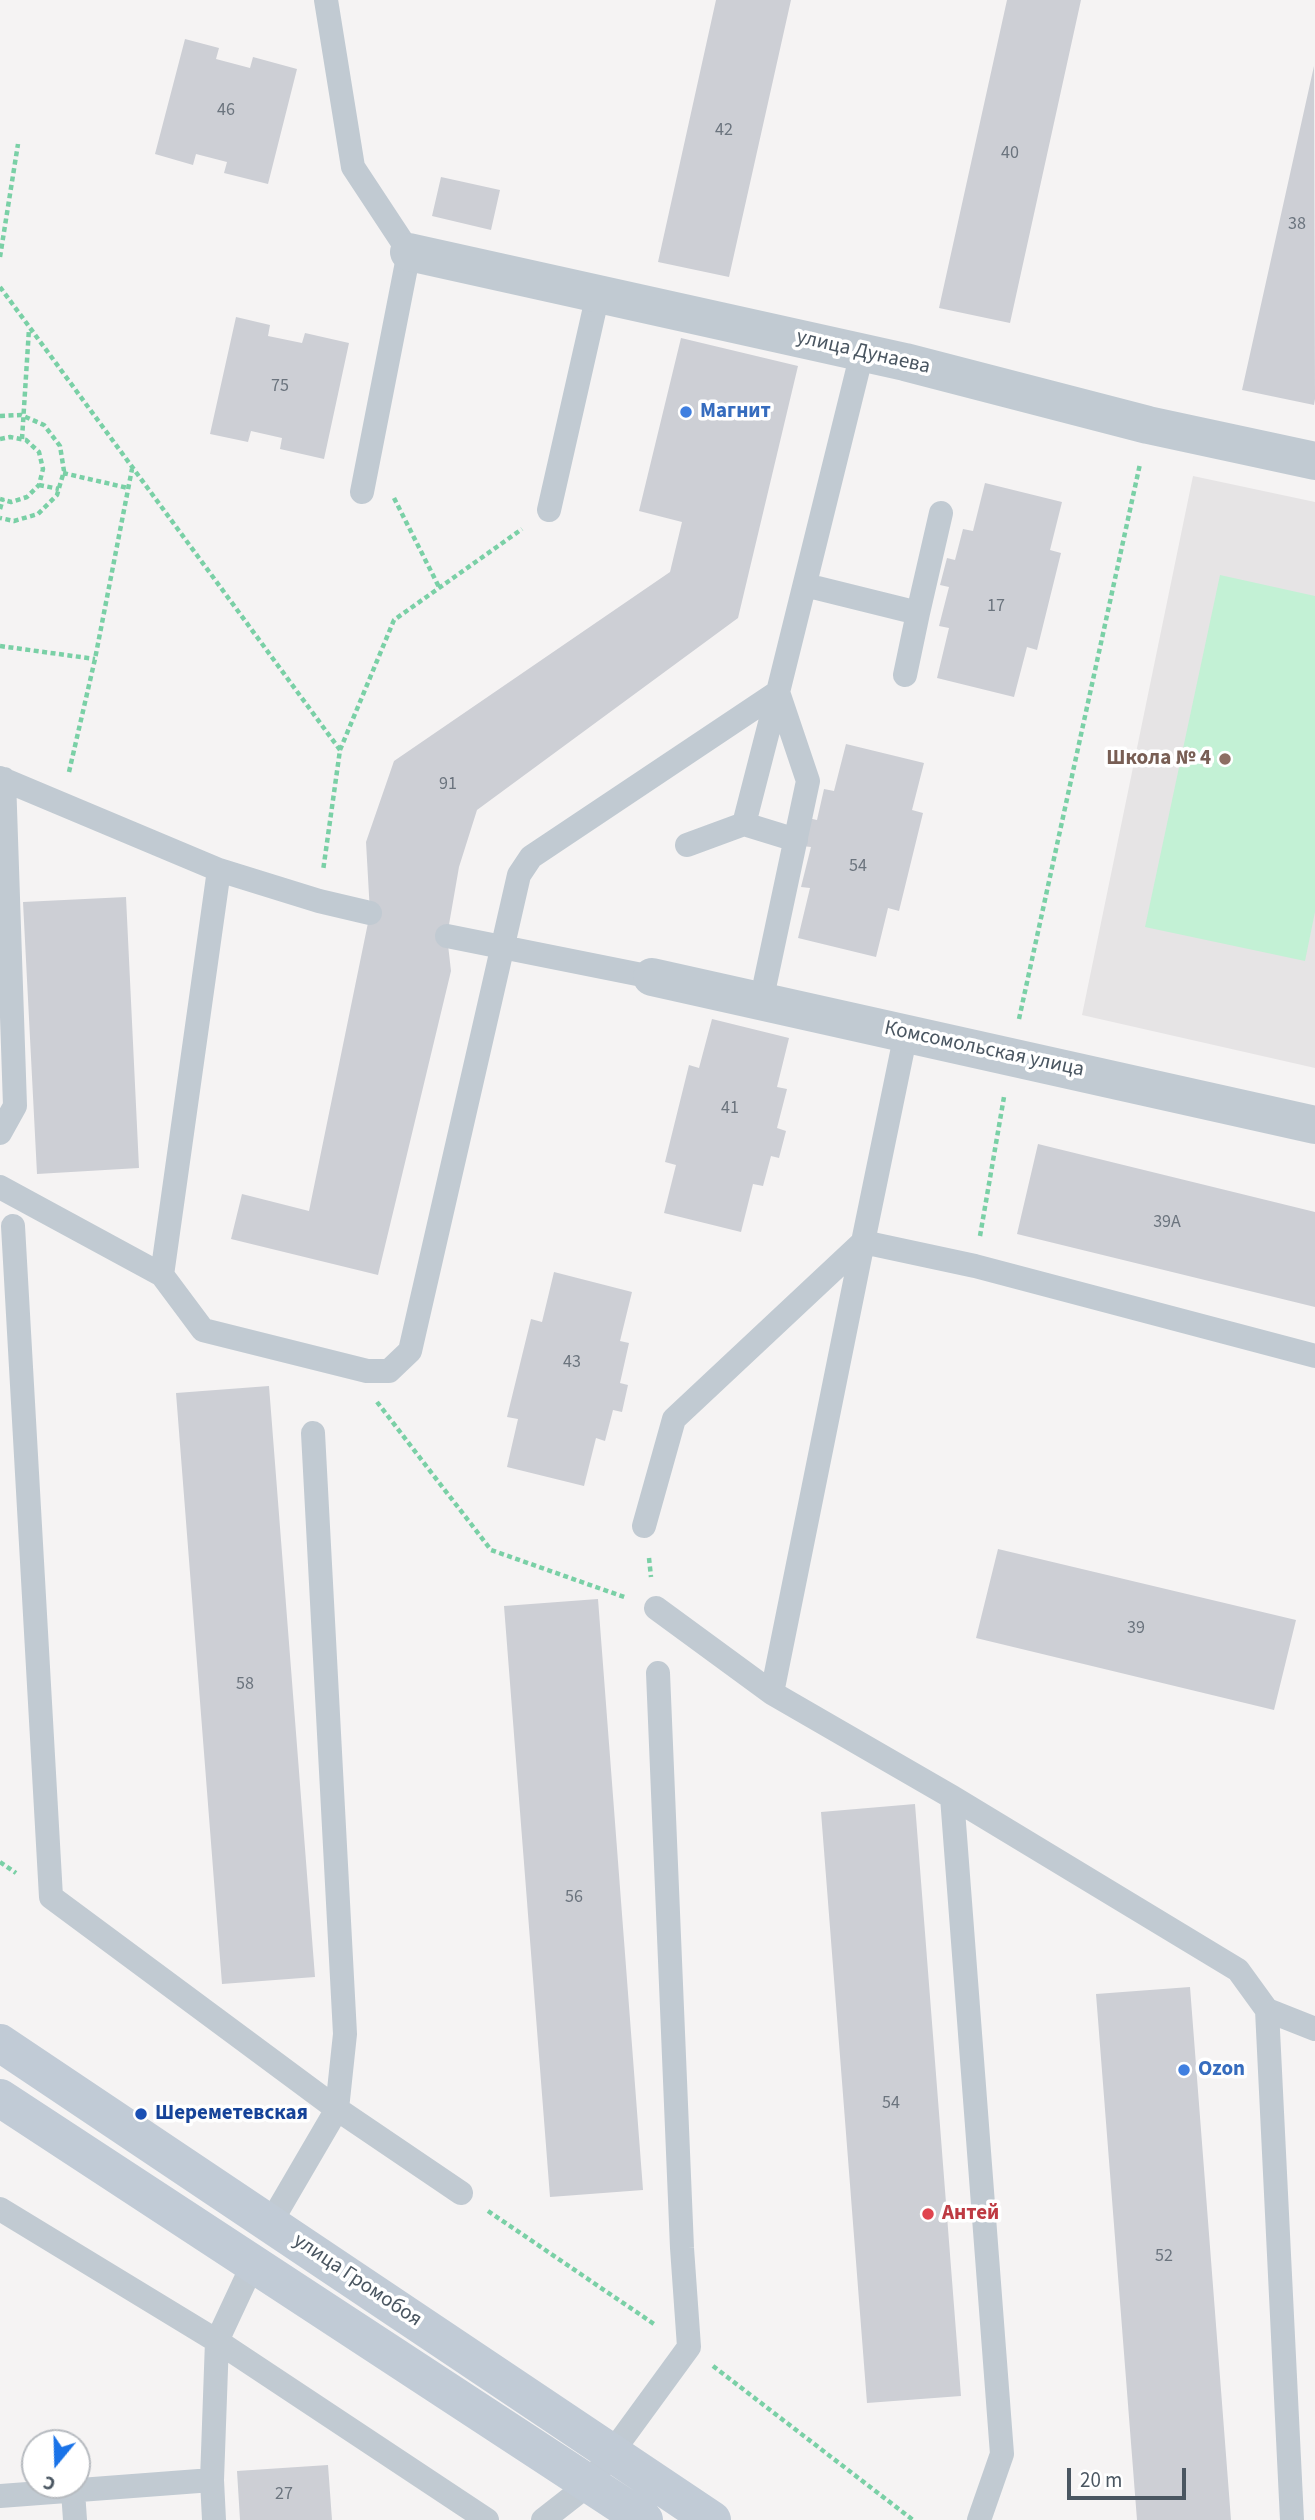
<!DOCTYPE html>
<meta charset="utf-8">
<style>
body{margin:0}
#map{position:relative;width:1315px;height:2520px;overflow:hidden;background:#f5f3f3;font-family:"Source Sans 3",sans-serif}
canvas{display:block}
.north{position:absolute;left:21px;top:2429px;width:70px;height:70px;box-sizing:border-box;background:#fff;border:2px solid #b7bbc0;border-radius:50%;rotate:199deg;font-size:19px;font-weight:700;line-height:28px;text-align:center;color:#4a5661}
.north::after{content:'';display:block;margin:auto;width:24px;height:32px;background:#1a73e8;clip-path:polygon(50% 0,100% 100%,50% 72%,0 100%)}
.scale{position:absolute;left:1067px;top:2468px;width:119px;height:32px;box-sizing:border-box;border:4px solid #4a5661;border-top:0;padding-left:9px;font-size:21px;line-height:24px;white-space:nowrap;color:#4a5661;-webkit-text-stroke:5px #fff;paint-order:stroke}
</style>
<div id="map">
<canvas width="1315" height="2520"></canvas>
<div class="north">С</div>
<div class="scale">20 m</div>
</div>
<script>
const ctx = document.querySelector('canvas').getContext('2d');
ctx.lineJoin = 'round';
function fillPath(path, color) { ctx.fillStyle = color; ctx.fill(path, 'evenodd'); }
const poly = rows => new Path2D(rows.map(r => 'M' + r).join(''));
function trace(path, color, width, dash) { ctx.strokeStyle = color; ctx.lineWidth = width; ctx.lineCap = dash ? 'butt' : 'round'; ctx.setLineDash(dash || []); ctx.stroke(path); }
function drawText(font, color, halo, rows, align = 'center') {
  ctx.font = font + ' "Source Sans 3",sans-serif'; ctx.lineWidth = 7; ctx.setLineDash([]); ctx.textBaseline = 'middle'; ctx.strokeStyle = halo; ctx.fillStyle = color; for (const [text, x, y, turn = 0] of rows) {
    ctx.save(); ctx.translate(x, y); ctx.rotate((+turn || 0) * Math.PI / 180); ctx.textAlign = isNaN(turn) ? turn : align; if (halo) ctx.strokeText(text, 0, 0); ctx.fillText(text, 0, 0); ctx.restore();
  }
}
const education = poly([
 [1193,476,1315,502,1315,1068,1082,1015]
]);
const green = poly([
 [1220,575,1315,596,1315,912,1305,961,1145,927]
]);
const building = poly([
 [716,0,791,0,729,277,658,262],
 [1007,0,1081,0,1010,323,939,308],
 [185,39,219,48,216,59,250,68,253,57,297,69,268,184,224,173,227,162,196,154,193,165,155,154],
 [1314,66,1315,399,1314,405,1242,390],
 [441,177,500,190,491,230,432,216],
 [236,317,270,325,268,336,302,343,305,333,349,343,324,459,280,449,282,438,251,431,248,442,210,434],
 [681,338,798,366,738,618,477,810,459,867,447,936,451,971,378,1275,231,1239,242,1194,309,1211,370,913,366,842,394,761,670,572,682,522,639,511],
 [985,483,1062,502,1050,550,1061,553,1037,650,1027,647,1014,697,937,678,949,628,939,626,949,587,940,585,947,558,955,560,963,529,973,531],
 [846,744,924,763,912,810,923,813,899,911,888,908,876,957,798,938,810,888,801,887,811,847,802,846,808,818,817,820,824,789,834,791],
 [126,897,139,1168,37,1174,23,902],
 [712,1019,789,1038,777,1087,787,1089,777,1128,786,1131,779,1158,771,1156,763,1186,753,1184,741,1232,664,1213,676,1165,665,1162,689,1065,699,1068],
 [1038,1144,1315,1212,1315,1307,1017,1234],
 [554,1272,632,1292,620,1341,629,1343,620,1383,628,1385,622,1412,613,1410,605,1441,596,1438,584,1486,507,1467,518,1419,507,1417,531,1319,542,1322],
 [269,1386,315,1977,222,1984,176,1393],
 [998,1549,1296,1620,1274,1710,976,1638],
 [598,1599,643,2190,550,2197,504,1606],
 [915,1804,961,2396,867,2403,821,1812],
 [1190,1987,1231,2520,1137,2520,1096,1994],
 [328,2465,332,2520,240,2520,237,2471]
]);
const path = poly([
 [0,257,18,144],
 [0,287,340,750,323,871],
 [0,416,21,415,44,425,60,446,64,471,57,495,38,514,14,521,0,518],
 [0,439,10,437,26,440,39,452,43,469,39,485,27,497,11,502,0,499],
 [22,439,29,329],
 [63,473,128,488],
 [39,485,59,489],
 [394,498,439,587],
 [0,509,3,499],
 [0,646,95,659],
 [340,750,394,620,522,529],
 [69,772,95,659,132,469],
 [1019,1019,1140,464],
 [980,1236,1004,1097],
 [377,1402,491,1550,627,1598],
 [649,1558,651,1577],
 [0,1862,16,1873],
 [488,2211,654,2324],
 [713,2366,913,2520]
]);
const lane = poly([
 [326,0,353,167,409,252,362,492],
 [549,510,598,294],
 [805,585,918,613,905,675],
 [918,613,941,513],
 [0,778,219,870],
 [744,824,778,692],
 [687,845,744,824,796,840],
 [447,936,652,977],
 [761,1002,808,781,778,692],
 [0,1133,15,1106,4,779],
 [0,1187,162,1275,203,1330,367,1371,389,1371,410,1351,519,875,531,857,778,692,862,353],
 [13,1226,51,1897,337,2109,461,2193],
 [162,1275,219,870,319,901,370,913],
 [644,1526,674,1419,863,1242,906,1033],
 [656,1608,772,1693,952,1797,1238,1970,1267,2010,1315,2029],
 [772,1693,863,1242,975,1266,1315,1356],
 [952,1797,1002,2454,979,2520],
 [1267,2010,1292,2520],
 [0,2209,217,2341,487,2520],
 [271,2222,337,2109,345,2034,313,1433],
 [73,2491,75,2520],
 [0,2496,212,2480],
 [214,2520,212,2480,217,2341,253,2264],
 [543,2520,589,2484,689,2347,682,2248,658,1673]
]);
const street = poly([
 [409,252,905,362,1148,425,1315,461],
 [652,977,1315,1125]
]);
const secondary = poly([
 [0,2043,712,2520],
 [0,2098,644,2520]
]);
const markers = [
 [686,412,7,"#3f7fe0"],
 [1225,759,7,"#8d6e63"],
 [1184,2070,7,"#3f7fe0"],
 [141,2114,7,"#1a4fb4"],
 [928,2214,7,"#e0444e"]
];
const numberNames = [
 ["46",226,111],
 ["42",724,131],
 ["40",1010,154],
 ["38",1297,225],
 ["75",280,387],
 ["17",996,607],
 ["91",448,785],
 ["54",858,867],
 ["41",730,1109],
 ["39А",1167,1223],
 ["43",572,1363],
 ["39",1136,1629],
 ["58",245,1685],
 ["56",574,1898],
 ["54",891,2104],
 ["52",1164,2257],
 ["27",284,2495]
];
const streetNames = [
 ["улица Дунаева",863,353,13],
 ["Комсомольская улица",984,1050,12],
 ["улица Громобоя",357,2281,34]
];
const shopNames = [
 ["Магнит",700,412],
 ["Ozon",1198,2070]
];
const educationNames = [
 ["Школа № 4",1211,759]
];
const transitNames = [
 ["Шереметевская",155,2114]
];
const healthNames = [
 ["Антей",942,2214]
];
fillPath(education, '#e6e4e5');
fillPath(green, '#c3f1d5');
fillPath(building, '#cdcfd5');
trace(path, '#7ad0a6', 4.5, [5, 3.5]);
trace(lane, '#c1cad2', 24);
trace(street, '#c1cad2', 38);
trace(secondary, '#c1cbd6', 38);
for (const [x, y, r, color] of markers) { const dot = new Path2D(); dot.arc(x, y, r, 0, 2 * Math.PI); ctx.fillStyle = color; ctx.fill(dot); trace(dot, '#fff', 2.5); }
drawText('18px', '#6b747e', null, numberNames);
drawText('21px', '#4a5661', '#fff', streetNames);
drawText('bold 21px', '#366cbe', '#fff', shopNames, 'left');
drawText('bold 21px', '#785e54', '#fff', educationNames, 'right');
drawText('bold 21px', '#164399', '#fff', transitNames, 'left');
drawText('bold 21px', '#be3a42', '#fff', healthNames, 'left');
</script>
